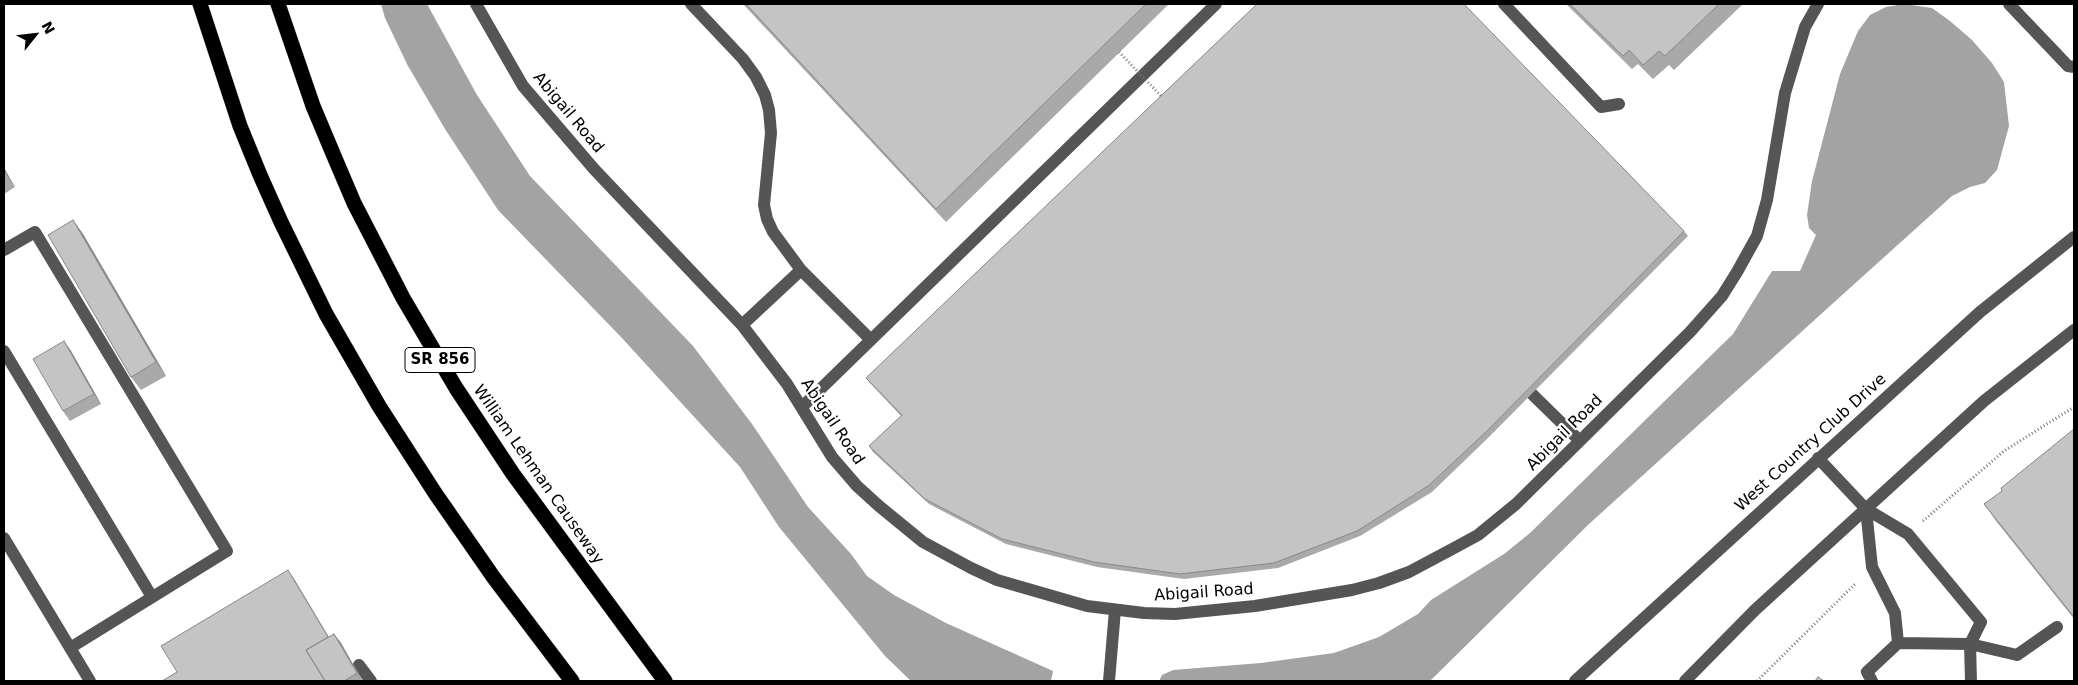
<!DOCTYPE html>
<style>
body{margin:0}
#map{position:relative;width:2078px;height:685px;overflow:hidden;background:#fff;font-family:"DejaVu Sans",sans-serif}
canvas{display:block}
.frame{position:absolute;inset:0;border:5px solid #000;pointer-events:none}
.north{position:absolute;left:10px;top:10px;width:50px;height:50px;-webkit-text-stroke:4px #fff;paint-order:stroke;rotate:61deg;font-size:14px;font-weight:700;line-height:20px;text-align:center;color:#000}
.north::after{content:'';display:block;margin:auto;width:18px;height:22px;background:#000;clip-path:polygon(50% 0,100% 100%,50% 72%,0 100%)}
</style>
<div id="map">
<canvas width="2078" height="685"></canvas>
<div class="frame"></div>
<div class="north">N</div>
</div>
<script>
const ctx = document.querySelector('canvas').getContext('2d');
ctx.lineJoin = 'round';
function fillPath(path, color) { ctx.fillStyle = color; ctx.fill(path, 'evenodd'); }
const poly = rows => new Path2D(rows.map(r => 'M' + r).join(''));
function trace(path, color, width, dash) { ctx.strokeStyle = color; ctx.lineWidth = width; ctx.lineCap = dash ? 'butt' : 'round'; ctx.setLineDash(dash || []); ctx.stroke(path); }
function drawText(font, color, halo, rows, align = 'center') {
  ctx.font = font + ' "DejaVu Sans",sans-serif'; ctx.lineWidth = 4.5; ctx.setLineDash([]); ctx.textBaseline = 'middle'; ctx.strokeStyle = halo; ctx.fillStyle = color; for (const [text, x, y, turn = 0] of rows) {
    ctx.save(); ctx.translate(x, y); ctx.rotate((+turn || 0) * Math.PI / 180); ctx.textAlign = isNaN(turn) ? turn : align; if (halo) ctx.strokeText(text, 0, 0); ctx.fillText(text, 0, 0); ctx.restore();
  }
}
const water = poly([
 [381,4,427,4,477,95,530,176,693,346,752,424,808,507,851,554,867,576,894,595,946,623,1053,671,1051,681,911,681,885,656,779,527,740,467,621,337,498,210,445,129,408,66,385,18],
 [1904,4,1932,8,1950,21,1972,40,1992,63,2004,82,2009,126,1997,170,1985,183,1970,187,1952,196,1851,287,1589,524,1430,681,1159,681,1162,675,1173,670,1261,663,1334,653,1379,637,1418,614,1431,600,1504,554,1530,533,1733,334,1772,271,1800,271,1816,235,1809,228,1807,215,1812,181,1840,74,1858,31,1870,15,1886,7]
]);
const path = poly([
 [1923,521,2004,451,2074,407],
 [1757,681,1856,583]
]);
const minor = poly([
 [476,4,523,86,594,169,742,325,787,384,832,457,857,486,879,506,923,542,971,568,997,580,1087,606,1144,613,1175,614,1255,606,1352,590,1379,583,1409,572,1456,547,1478,535,1516,504,1690,332,1722,296,1737,272,1757,236,1767,200,1785,93,1805,27,1818,4],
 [691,4,743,59,756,77,765,95,769,110,771,133,764,205,767,219,773,232,801,270,871,340],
 [1504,4,1601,107,1619,104],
 [2009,4,2068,66,2074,67],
 [4,250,35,232,227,551,70,648],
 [742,325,801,270],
 [4,351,152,597],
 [1532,394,1579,440],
 [802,407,1216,4],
 [1818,458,1866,509,1908,534,1981,622,1970,644,1898,643,1895,613,1872,567,1866,509],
 [4,538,90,681],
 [359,665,371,681],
 [1109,681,1115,610],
 [1575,681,1980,312,2074,237],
 [1685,681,1755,610,1984,401,2074,330],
 [1872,681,1867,672,1898,643],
 [1971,681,1970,644,2017,655,2057,627]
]);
const highway = poly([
 [200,4,240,126,260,175,281,222,326,314,379,406,435,493,494,578,572,681],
 [278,4,313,106,334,156,354,203,403,298,456,388,513,474,665,681]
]);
const pathBridge = poly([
 [1119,52,1164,99]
]);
const wall = poly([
 [743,4,1169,4,946,222],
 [1566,4,1743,4,1674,70,1669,65,1653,79,1638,64,1632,69],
 [4,168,15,187,4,194],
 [73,220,83,234,166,376,141,390,131,377],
 [1684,231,1688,236,1490,436,1432,492,1360,536,1278,568,1184,579,1097,567,1006,544,929,504,873,452,869,446,901,416,870,383,866,378],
 [64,341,71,351,101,404,70,421,63,411],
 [2074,429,2074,619,1996,521,1984,504,2002,491],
 [292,575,329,637,334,634,341,643,363,681,162,681,177,672]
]);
const shadedWall = poly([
 [4,168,15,187,4,171],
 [73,220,83,234,166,376,156,362],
 [64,341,71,351,101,404,94,394],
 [334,634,341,643,362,681,357,673]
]);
const building = poly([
 [746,4,1146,4,936,209,746,4],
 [1257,4,1464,4,1684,231,1487,431,1428,486,1357,531,1274,563,1180,574,1094,562,1002,539,925,499,869,446,902,415,866,378,1257,4],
 [1570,4,1719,4,1665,56,1659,51,1643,65,1629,50,1623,56,1570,4],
 [73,220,156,362,131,377,48,235,73,220],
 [64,341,94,394,63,411,33,359,64,341],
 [2074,429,2074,617,1984,504,2002,491,2001,488,2074,429],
 [288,570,328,637,306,650,325,681,162,681,177,672,161,646,288,570],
 [334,634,357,673,344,681,325,681,306,650,334,634],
 [1818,677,1824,681,1815,681,1818,677]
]);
const shields = [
 [440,360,70]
];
const shieldNames = [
 ["SR 856",440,360]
];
const streetNames = [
 ["Abigail Road",568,113,50],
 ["Abigail Road",832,422,56],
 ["Abigail Road",1565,433,-45],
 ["West Country Club Drive",1811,443,-42],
 ["William Lehman Causeway",538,475,55],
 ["Abigail Road",1204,593,-4]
];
fillPath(water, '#a3a3a3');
trace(highway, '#dbdbdb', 16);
trace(path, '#777', 3, [1, 2.5]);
trace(minor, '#555', 12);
trace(highway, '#000', 15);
trace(pathBridge, '#777', 3, [1, 2.5]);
fillPath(wall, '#a9a9a9');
fillPath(shadedWall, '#898989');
fillPath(building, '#c4c4c4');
trace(building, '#898989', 1);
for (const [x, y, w] of shields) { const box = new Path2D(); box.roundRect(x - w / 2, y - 12.5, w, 25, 4); ctx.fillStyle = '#fff'; ctx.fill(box); trace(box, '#000', 1); }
drawText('bold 15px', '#000', null, shieldNames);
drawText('16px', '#000', '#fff', streetNames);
</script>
